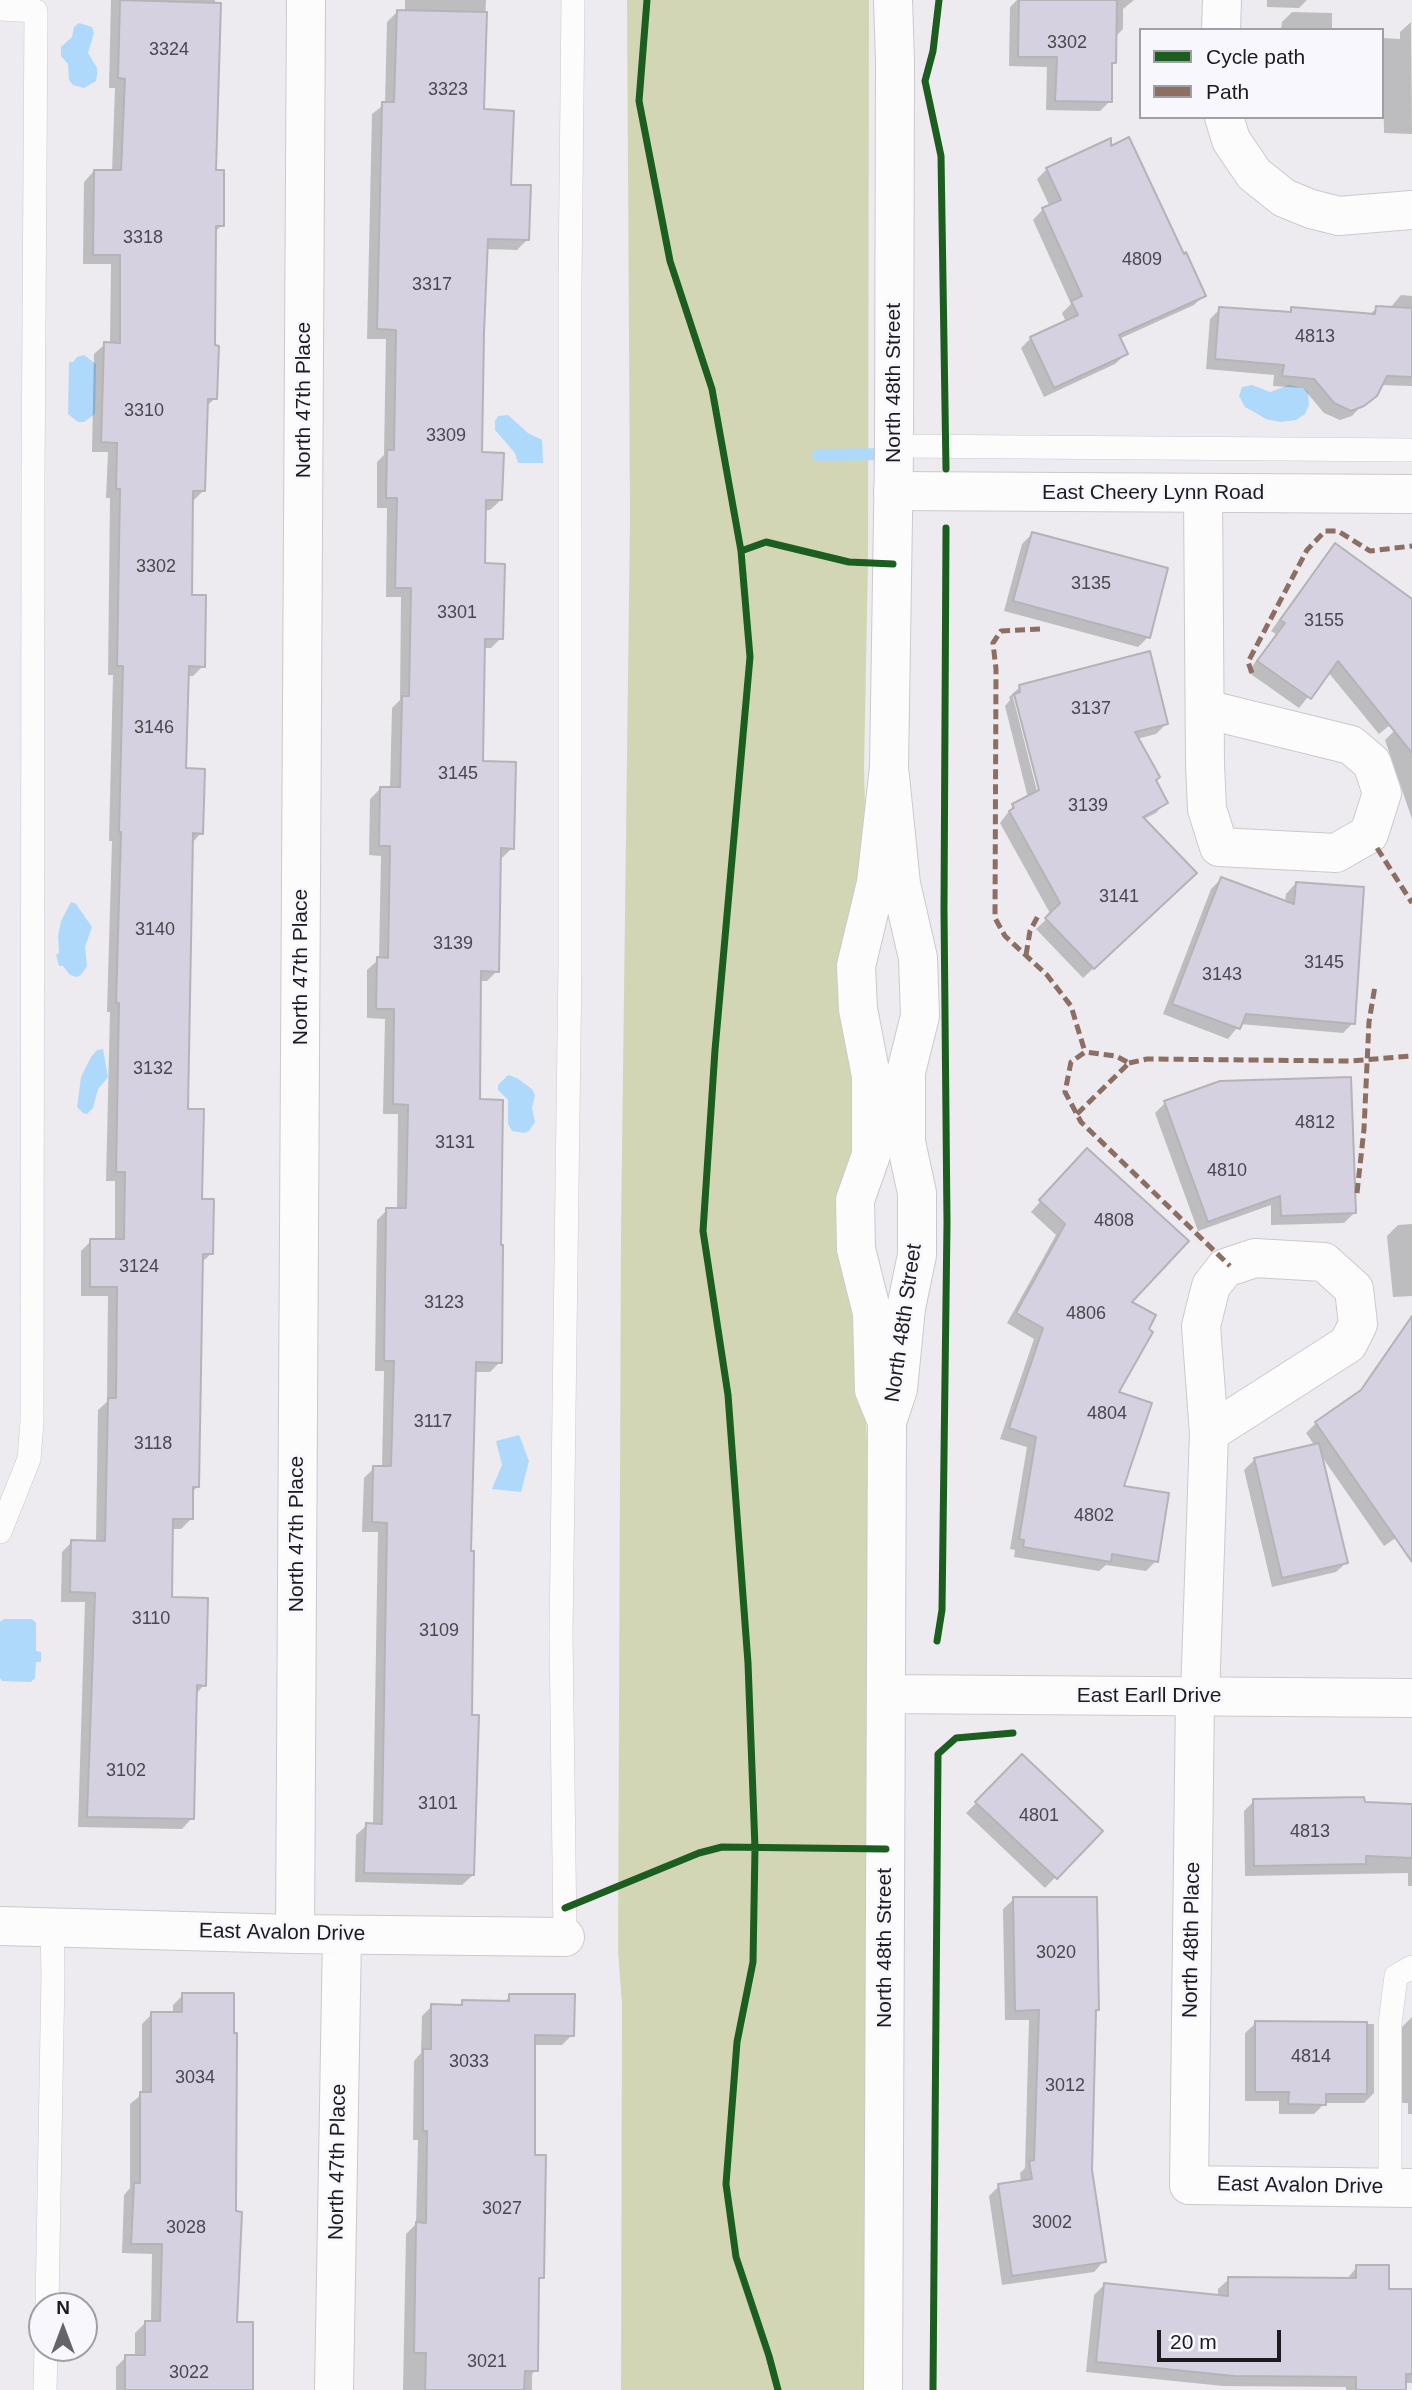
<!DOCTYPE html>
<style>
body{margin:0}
#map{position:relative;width:1412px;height:2390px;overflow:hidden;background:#edebef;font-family:Arial,sans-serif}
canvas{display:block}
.legend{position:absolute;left:1139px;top:28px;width:245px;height:91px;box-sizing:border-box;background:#f9f7fe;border:2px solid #a19fa4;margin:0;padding:9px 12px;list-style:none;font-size:21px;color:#1c1b1d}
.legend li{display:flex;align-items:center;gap:14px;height:35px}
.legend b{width:35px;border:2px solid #a19fa4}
.north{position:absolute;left:28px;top:2292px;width:70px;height:70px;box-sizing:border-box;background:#f9f7fe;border:2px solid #a19fa4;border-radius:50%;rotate:0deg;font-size:19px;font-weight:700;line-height:28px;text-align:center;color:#1c1b1d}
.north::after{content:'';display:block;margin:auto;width:24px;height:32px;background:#656466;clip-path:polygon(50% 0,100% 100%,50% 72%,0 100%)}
.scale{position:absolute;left:1157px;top:2330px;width:124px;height:32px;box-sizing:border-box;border:4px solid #1c1b1d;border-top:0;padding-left:9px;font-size:21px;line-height:24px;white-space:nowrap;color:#1c1b1d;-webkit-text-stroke:5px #f9f7fe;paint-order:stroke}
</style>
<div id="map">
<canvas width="1412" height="2390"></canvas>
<ul class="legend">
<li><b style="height:9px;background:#1b5e20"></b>Cycle path</li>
<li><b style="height:9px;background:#8d6e63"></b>Path</li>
</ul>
<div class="north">N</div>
<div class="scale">20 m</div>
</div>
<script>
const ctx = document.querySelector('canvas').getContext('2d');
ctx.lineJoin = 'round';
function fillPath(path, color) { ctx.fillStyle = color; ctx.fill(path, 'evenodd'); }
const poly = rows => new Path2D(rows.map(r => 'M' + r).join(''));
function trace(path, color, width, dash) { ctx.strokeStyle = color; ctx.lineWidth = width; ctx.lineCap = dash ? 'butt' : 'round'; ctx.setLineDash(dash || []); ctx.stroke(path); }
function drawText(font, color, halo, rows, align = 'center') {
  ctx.font = font + ' Arial,sans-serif'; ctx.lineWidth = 5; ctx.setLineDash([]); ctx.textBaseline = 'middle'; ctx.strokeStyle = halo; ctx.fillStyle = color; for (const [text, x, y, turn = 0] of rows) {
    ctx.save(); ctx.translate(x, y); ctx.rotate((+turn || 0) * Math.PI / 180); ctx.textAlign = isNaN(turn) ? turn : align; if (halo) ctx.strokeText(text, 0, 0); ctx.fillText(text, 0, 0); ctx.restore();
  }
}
const green = poly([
 [627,0,869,0,868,564,864,767,867,886,866,1421,879,1693,875,2390,621,2390,622,2004,618,1951,621,1231,630,517]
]);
const water = poly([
 [79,23,92,27,94,33,88,53,97,68,97,75,96,81,84,88,73,85,69,80,68,64,61,56,61,47,72,37,74,27],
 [84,355,96,364,95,414,84,422,78,422,68,414,69,362,73,362,77,357],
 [1252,385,1270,392,1289,385,1303,388,1308,392,1309,405,1305,414,1296,420,1280,422,1266,419,1256,413,1245,407,1239,396,1242,387],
 [508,415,528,433,542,440,543,463,518,463,515,453,495,430,495,421,498,416],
 [71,902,76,904,92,927,85,947,87,966,81,975,77,977,70,975,63,966,59,966,56,955,59,953,58,936,61,921],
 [103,1049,108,1077,98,1089,93,1108,87,1114,83,1113,77,1107,81,1077,91,1057,97,1050],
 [508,1075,517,1078,532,1089,535,1095,532,1108,535,1122,529,1131,524,1133,512,1131,508,1124,508,1100,498,1090,498,1085],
 [519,1435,529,1461,521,1492,492,1489,502,1465,496,1441],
 [4,1619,32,1619,36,1623,36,1651,41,1652,41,1662,36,1662,35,1678,31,1682,2,1681,0,1678,0,1622]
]);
const shadow = poly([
 [111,0,215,0,214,172,222,225,214,233,215,398,206,407,203,491,193,501,190,597,203,666,193,676,187,676,185,770,201,833,192,843,186,1110,200,1201,212,1253,201,1263,197,1487,192,1492,191,1519,181,1529,171,1529,170,1599,204,1685,195,1695,192,1818,182,1829,78,1827,85,1602,61,1602,62,1552,72,1542,96,1542,98,1410,107,1402,108,1296,81,1296,81,1251,91,1241,115,1241,115,1181,106,1181,110,1012,107,1012,112,841,109,841,113,675,108,675,110,498,106,498,108,452,92,452,94,354,105,344,110,344,111,264,83,264,84,182,94,171,112,172,115,88,109,88],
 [405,0,486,0,482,111,528,239,517,250,486,249,480,454,501,500,490,510,484,510,483,565,501,638,491,648,483,648,481,763,512,848,502,858,499,858,497,971,487,981,479,981,478,1101,500,1362,490,1372,474,1372,469,1553,473,1875,462,1885,355,1882,356,1835,367,1825,373,1825,378,1532,362,1532,364,1478,374,1468,382,1468,384,1371,375,1371,377,1220,387,1210,397,1210,398,1114,383,1114,385,1019,367,1018,367,970,379,959,381,856,369,855,370,799,380,789,390,789,392,708,400,700,401,597,386,597,387,508,377,508,377,462,384,455,386,339,367,339,372,114,385,104,387,22,398,11,405,11],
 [1017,0,1134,0,1123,9,1123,29,1115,37,1114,62,1110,66,1110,101,1100,111,1046,110,1047,67,1009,66,1010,7],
 [1267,0,1307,0,1299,8,1267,7],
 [1292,12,1332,13,1332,30,1281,30,1282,22],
 [1411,22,1412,134,1384,133,1382,38,1400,39,1400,32],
 [1109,148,1204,295,1194,305,1119,339,1126,354,1115,364,1044,397,1021,348,1031,338,1066,322,1062,313,1071,304,1033,220,1043,209,1050,207,1037,179,1047,169],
 [1401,295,1412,296,1412,386,1380,385,1352,416,1340,420,1324,413,1303,388,1273,386,1274,375,1206,369,1210,319,1220,309,1287,314,1292,309,1369,315,1377,308,1390,308],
 [1032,534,1148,637,1138,647,1004,611,1022,544],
 [1335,546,1412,601,1412,707,1379,734,1328,672,1299,708,1248,672,1276,634,1271,631,1325,556],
 [1020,687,1166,724,1156,734,1137,739,1154,781,1166,802,1156,813,1144,819,1185,883,1083,978,1036,929,1051,915,1000,823,1013,806,1028,798,1005,706,1010,700,1009,697],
 [1016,694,1042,798,1039,799,1013,697],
 [1412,724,1412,850,1412,819,1385,740,1395,730],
 [1221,879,1285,902,1286,894,1296,883,1364,889,1353,1023,1343,1033,1240,1024,1228,1039,1163,1014,1211,889],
 [1165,1103,1354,1213,1344,1223,1271,1225,1271,1205,1198,1231,1155,1113],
 [1077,1160,1129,1302,1116,1393,1122,1487,1156,1561,1146,1571,1106,1565,1099,1571,1014,1557,1015,1550,1010,1549,1027,1447,1000,1439,1034,1339,1007,1323,1056,1235,1031,1212],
 [1412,1224,1412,1296,1393,1297,1387,1236,1398,1225],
 [1410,1322,1412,1323,1412,1527,1384,1546,1320,1454,1347,1562,1336,1572,1272,1587,1244,1470,1255,1459,1315,1446,1306,1433,1316,1423,1369,1387,1364,1384,1400,1332],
 [1022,1757,1100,1831,1045,1888,966,1813],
 [1254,1801,1412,1805,1412,1886,1408,1886,1408,1873,1245,1876,1244,1811],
 [1014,1899,1094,2012,1090,2170,1104,2261,1094,2272,1002,2285,989,2196,999,2186,1021,2183,1020,2173,1025,2168,1029,2020,1005,2020,1003,1909],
 [183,1995,235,2323,251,2390,116,2390,116,2367,126,2357,135,2357,135,2333,145,2323,151,2323,152,2254,122,2253,124,2195,130,2188,130,2104,142,2094,142,2024,152,2014,173,2014,173,2005],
 [510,1996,572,2035,562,2045,533,2045,533,2157,543,2277,537,2282,536,2370,532,2374,532,2390,403,2390,406,2234,416,2224,418,2140,413,2140,414,2061,421,2053,422,2016,432,2006,458,2006,463,2002,503,2003],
 [1412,2017,1412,2114,1408,2114,1408,2103,1394,2103,1395,2034],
 [1256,2023,1374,2024,1374,2093,1364,2103,1325,2103,1314,2114,1279,2114,1279,2101,1245,2101,1245,2033],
 [1357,2267,1387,2291,1412,2291,1412,2383,1404,2383,1404,2390,1346,2390,1346,2387,1223,2386,1086,2372,1094,2295,1104,2285,1218,2297,1218,2289,1229,2279,1346,2280]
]);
const stream = poly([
 [818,455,890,454]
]);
const building = poly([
 [120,0,221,3,216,170,224,170,224,226,216,226,215,345,219,346,217,399,208,399,205,491,193,491,192,595,206,595,205,667,189,666,186,768,205,769,203,834,193,833,188,1109,204,1109,202,1199,214,1199,213,1254,203,1254,199,1487,193,1487,193,1519,173,1519,172,1597,208,1598,206,1686,197,1685,194,1819,87,1817,95,1593,70,1592,71,1540,105,1541,108,1398,116,1398,117,1287,90,1287,90,1239,124,1239,125,1172,116,1172,119,1003,116,1003,121,832,119,832,123,666,117,666,120,489,116,489,117,443,101,442,104,342,120,343,120,255,93,255,94,170,121,170,125,79,118,78,120,0],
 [1019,0,1117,0,1116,63,1112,63,1112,102,1055,101,1057,57,1018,57,1019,0],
 [397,10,487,12,484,109,514,111,511,185,531,185,529,240,488,239,484,333,482,452,504,453,502,500,486,500,485,563,505,564,503,639,485,639,483,761,516,762,514,849,501,848,499,972,481,971,480,1099,503,1100,501,1245,503,1245,502,1363,476,1362,471,1551,474,1551,472,1715,479,1715,474,1875,364,1873,366,1823,382,1824,387,1523,372,1522,373,1466,391,1466,394,1361,384,1361,386,1208,406,1208,408,1105,393,1104,394,1009,376,1009,377,957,388,958,390,846,379,846,380,787,400,787,402,696,409,696,411,588,395,588,397,498,386,498,387,450,394,450,396,330,377,329,382,102,394,102,397,10],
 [1129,137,1184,254,1186,252,1206,296,1119,335,1128,354,1054,388,1030,337,1078,315,1071,301,1082,296,1042,208,1061,200,1046,168,1111,138,1111,146,1129,137],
 [1376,306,1412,308,1412,377,1387,376,1377,396,1364,406,1351,411,1334,403,1314,379,1282,376,1284,365,1215,359,1219,307,1291,312,1291,307,1375,314,1376,306],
 [1032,532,1168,568,1150,638,1013,601,1032,532],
 [1335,543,1412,599,1412,753,1338,661,1311,699,1257,661,1285,623,1280,620,1335,543],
 [1150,651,1168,724,1135,732,1160,777,1156,780,1168,803,1143,817,1197,873,1094,969,1045,918,1060,903,1009,811,1014,808,1012,804,1039,790,1014,694,1020,692,1019,685,1150,651],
 [1221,877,1294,904,1296,882,1364,887,1355,1024,1246,1014,1240,1029,1172,1004,1221,877],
 [1351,1077,1356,1213,1281,1216,1280,1196,1208,1222,1164,1101,1220,1081,1351,1077],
 [1087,1148,1189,1241,1132,1302,1156,1315,1149,1329,1153,1332,1119,1392,1152,1403,1124,1486,1169,1493,1158,1562,1112,1554,1111,1562,1023,1547,1024,1540,1019,1539,1036,1437,1009,1428,1043,1328,1016,1313,1065,1224,1039,1200,1087,1148],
 [1412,1316,1412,1562,1315,1422,1361,1390,1412,1316],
 [1319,1443,1348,1563,1282,1578,1254,1458,1319,1443],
 [1022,1754,1103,1831,1057,1879,975,1802,1022,1754],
 [1364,1797,1365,1802,1412,1804,1412,1858,1366,1856,1366,1864,1254,1866,1253,1799,1364,1797],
 [1013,1897,1097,1897,1099,2010,1096,2010,1092,2170,1106,2262,1012,2276,998,2184,1032,2179,1029,2161,1034,2160,1039,2010,1015,2011,1013,1897],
 [182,1993,234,1993,234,2033,237,2033,236,2211,242,2212,237,2322,253,2322,253,2390,125,2390,125,2355,145,2355,145,2321,160,2321,162,2244,131,2244,134,2183,140,2183,140,2092,151,2092,151,2012,182,2012,182,1993],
 [509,1994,575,1994,574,2036,535,2035,535,2155,546,2155,544,2278,539,2278,538,2371,525,2371,524,2390,425,2390,426,2353,414,2353,416,2222,426,2223,427,2131,423,2131,423,2049,431,2049,431,2004,462,2005,462,2000,509,2001,509,1994],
 [1255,2021,1367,2022,1367,2094,1326,2094,1326,2105,1288,2104,1289,2092,1255,2092,1255,2021],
 [1356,2265,1389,2265,1389,2289,1412,2289,1412,2374,1406,2374,1406,2390,1356,2390,1356,2377,1234,2376,1096,2362,1104,2283,1228,2296,1228,2277,1356,2278,1356,2265]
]);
const service = poly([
 [0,9,36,11,33,478,32,1422,29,1459,0,1532],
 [894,446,1412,450],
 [565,1937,561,1634,570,964,570,284,573,0],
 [1390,2187,1390,2023,1396,1976,1412,1967],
 [47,2306,53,1974,52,1928],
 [45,2390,46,2348]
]);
const minor = poly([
 [1221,30,1222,0],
 [1224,117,1231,140,1254,174,1284,198,1311,209,1339,216,1412,210],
 [893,491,1412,494],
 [1203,493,1205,764,1207,809,1219,847,1336,853,1369,834,1382,793,1372,763,1351,745,1205,709],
 [1195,1696,1189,2185,1412,2188],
 [1200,1696,1209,1433,1201,1326,1211,1286,1225,1268,1255,1258,1324,1262,1354,1289,1358,1324,1348,1344,1209,1433],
 [0,1926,295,1934,565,1937],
 [295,1934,306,0],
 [334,2390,342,1935]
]);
const tertiary = poly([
 [885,1417,874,1390,872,1313,856,1249,855,1200,871,1155,871,1076,858,1009,856,966,876,883,889,767,894,454,895,62,893,0],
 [886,1694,1412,1698],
 [883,2390,887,1422,898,1389,906,1308,917,1255,917,1193,906,1142,906,1072,920,1016,918,958,901,884,889,767]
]);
const quiet = poly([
 [1040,629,1001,631,993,643,996,669,995,918,1005,936,1047,975,1071,1006,1085,1052],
 [1252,673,1248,662,1307,550,1325,531,1338,531,1370,551,1412,546],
 [1377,848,1412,903],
 [1026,955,1030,931,1039,914],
 [1129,1063,1147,1059,1350,1061,1412,1056],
 [1077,1114,1129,1063,1116,1056,1085,1052,1071,1062,1065,1092,1081,1122,1230,1266],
 [1357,1193,1364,1129,1369,1022,1375,986]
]);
const cycleway = poly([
 [647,0,639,101,670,261,712,389,741,551,750,657,715,1050,703,1231,728,1395,748,1663,755,1848,753,1962,737,2042,726,2184,736,2257,769,2356,778,2390],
 [939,0,933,51,925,81,941,156,946,469],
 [741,551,766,542,849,562,893,564],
 [937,1641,942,1610,947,1223,944,909,946,528],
 [565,1908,699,1853,722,1847,886,1849],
 [933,2390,938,1754,956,1738,1013,1733]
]);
const numberNames = [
 ["3302",1067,43],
 ["3324",169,50],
 ["3323",448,90],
 ["3318",143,238],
 ["4809",1142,260],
 ["3317",432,285],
 ["4813",1315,337],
 ["3310",144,411],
 ["3309",446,436],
 ["3302",156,567],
 ["3135",1091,584],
 ["3301",457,613],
 ["3155",1324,621],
 ["3137",1091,709],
 ["3146",154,728],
 ["3145",458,774],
 ["3139",1088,806],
 ["3141",1119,897],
 ["3140",155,930],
 ["3139",453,944],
 ["3145",1324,963],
 ["3143",1222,975],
 ["3132",153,1069],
 ["4812",1315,1123],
 ["3131",455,1143],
 ["4810",1227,1171],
 ["4808",1114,1221],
 ["3124",139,1267],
 ["3123",444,1303],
 ["4806",1086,1314],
 ["4804",1107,1414],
 ["3117",433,1422],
 ["3118",153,1444],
 ["4802",1094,1516],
 ["3110",151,1619],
 ["3109",439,1631],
 ["3102",126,1771],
 ["3101",438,1804],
 ["4801",1039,1816],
 ["4813",1310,1832],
 ["3020",1056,1953],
 ["4814",1311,2057],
 ["3033",469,2062],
 ["3034",195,2078],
 ["3012",1065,2086],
 ["3027",502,2209],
 ["3002",1052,2223],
 ["3028",186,2228],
 ["3021",487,2362],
 ["3022",189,2373]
];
const streetNames = [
 ["North 48th Street",894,383,-90],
 ["North 47th Place",304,400,-90],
 ["East Cheery Lynn Road",1153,493],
 ["North 47th Place",301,967,-90],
 ["North 48th Street",904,1323,-82],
 ["North 47th Place",297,1534,-90],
 ["East Earll Drive",1149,1696],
 ["East Avalon Drive",282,1933,1],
 ["North 48th Place",1192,1940,-89],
 ["North 48th Street",885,1948,-90],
 ["North 47th Place",338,2162,-89],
 ["East Avalon Drive",1300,2186,1]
];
fillPath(green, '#d3d6b5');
fillPath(water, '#afd9fa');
fillPath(shadow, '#0003');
trace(stream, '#afd9fa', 12);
fillPath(building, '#d6d1e1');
trace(building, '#b4b3b6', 2);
trace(service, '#cbc9cc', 24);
trace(minor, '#cbc9cc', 40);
trace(tertiary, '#cbc9cc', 40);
trace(service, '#fcfcfd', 23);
trace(minor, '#fcfcfd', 38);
trace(tertiary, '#fcfcfd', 38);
trace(quiet, '#8d6e63', 5, [10, 5]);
trace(cycleway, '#1b5e20', 7);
drawText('18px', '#4a484e', null, numberNames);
drawText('21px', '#1c1b1d', '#f9f7fe', streetNames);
</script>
